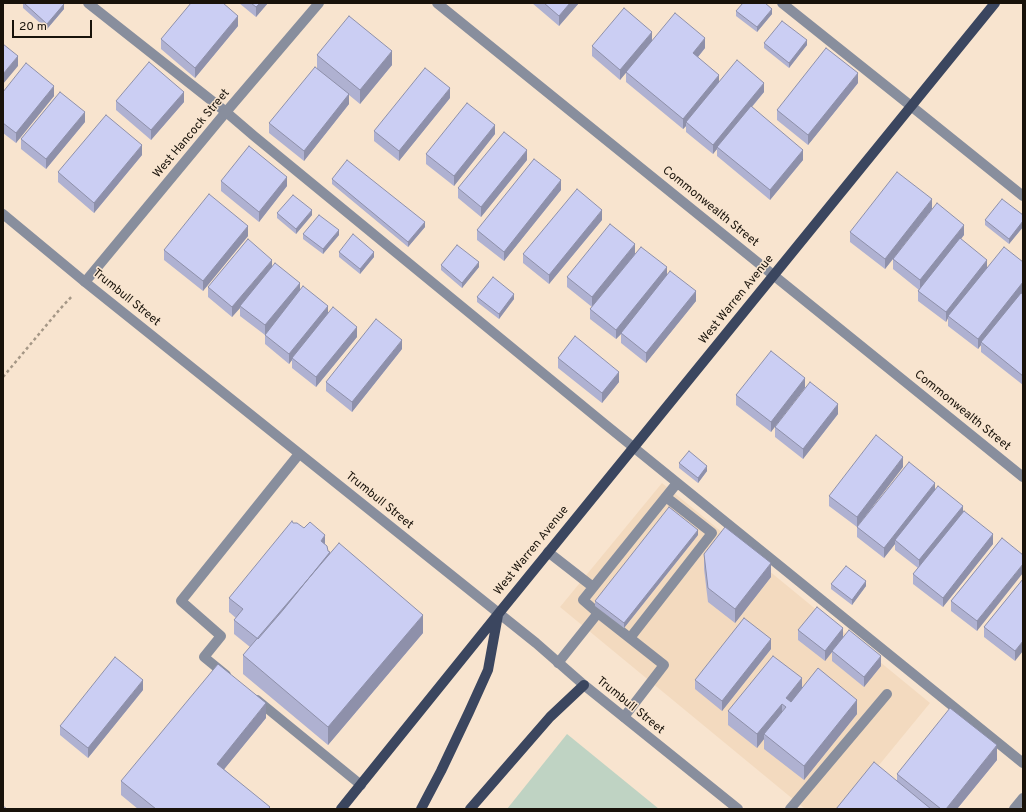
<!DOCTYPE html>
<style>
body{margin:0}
#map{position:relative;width:1026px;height:812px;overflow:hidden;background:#f8e4cf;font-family:Overpass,sans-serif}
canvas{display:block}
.frame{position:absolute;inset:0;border:4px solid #18120a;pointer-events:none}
.scale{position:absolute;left:12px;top:20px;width:80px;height:18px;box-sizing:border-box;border:2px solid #18120a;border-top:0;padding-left:5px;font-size:12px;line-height:14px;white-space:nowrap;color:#18120a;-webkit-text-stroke:3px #f8e4cf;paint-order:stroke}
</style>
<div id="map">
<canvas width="1026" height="812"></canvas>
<div class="frame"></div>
<div class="scale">20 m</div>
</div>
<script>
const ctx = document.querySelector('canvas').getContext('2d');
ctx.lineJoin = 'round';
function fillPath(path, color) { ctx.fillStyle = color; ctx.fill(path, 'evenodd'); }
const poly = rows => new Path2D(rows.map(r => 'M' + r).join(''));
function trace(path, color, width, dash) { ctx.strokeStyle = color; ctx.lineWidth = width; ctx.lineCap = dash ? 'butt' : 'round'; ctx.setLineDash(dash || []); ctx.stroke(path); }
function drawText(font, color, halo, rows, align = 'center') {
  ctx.font = font + ' Overpass,sans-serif'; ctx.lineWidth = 3; ctx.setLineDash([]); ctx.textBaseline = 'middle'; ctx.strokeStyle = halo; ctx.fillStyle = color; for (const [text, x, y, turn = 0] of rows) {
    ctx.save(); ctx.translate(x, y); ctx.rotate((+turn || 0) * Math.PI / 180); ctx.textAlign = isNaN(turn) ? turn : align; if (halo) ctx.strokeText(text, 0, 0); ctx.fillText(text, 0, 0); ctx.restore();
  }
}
const built = poly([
 [662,483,930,703,843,809,805,809,560,607]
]);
const green = poly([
 [567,734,659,809,507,809]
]);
const path = poly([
 [3,377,60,309,73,295]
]);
const service = poly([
 [88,3,202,93,226,112,254,136,606,425,1023,763],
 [782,3,911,106,1023,196],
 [548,552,593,587],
 [598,613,583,600,677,483],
 [630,638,712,533,666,497],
 [558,663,598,613,664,665,624,717],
 [226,675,204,657,221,636,181,601,299,454],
 [257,700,361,785],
 [790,809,887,694]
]);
const minor = poly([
 [437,3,1023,477],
 [85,282,226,112,319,3],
 [1014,809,1023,798]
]);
const tertiary = poly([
 [3,214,85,282,536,643,584,685,738,809]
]);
const primary = poly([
 [341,809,499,613,995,3],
 [421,809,441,771,469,712,488,670,498,615],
 [470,809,550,717,584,685]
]);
const wall = poly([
 [23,3,63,3,64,9,47,29,23,8],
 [239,3,268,3,256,17],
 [532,3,579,3,559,26],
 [736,11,772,14,757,32,736,16],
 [238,26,195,78,161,49,161,39],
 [652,41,705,48,698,57,719,82,764,92,752,107,803,160,770,200,717,156,717,149,713,154,686,132,686,126,683,129,626,82,626,72,620,80,592,56,592,46],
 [764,43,807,45,789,68,764,48],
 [317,55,392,65,360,104,349,95,349,104,304,161,269,133,269,123,317,69],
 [858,83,808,145,777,120,777,110],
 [3,92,54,96,16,143,3,133],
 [450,98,399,161,374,141,374,131],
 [116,101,184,102,151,140,116,110],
 [85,122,46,169,21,149,21,139],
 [495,134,454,186,426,164,426,154],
 [142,155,94,213,58,182,58,172],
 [527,160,481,217,458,198,458,188],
 [332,179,425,227,408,247,332,184],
 [221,181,287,186,259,222,221,191],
 [561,190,504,261,477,240,477,230],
 [932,209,901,248,964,235,961,239,987,267,1023,262,1023,292,1022,294,1023,294,1023,385,981,352,981,345,978,349,948,326,948,318,946,322,918,301,918,291,919,290,893,269,893,259,885,269,850,242,850,232],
 [277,213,312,215,296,234,277,218],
 [1023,215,1023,227,1009,244,985,225,985,220],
 [602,220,549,284,523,263,523,254],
 [303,234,339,235,323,254,303,239],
 [248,236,203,291,164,260,164,250],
 [339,252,374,257,360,274,339,257],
 [635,254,667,275,696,301,646,363,621,343,621,334,616,339,590,319,590,309,633,257,592,307,567,287,567,277],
 [441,265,479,267,462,288,441,270],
 [208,287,300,290,357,337,316,387,292,368,292,360,289,364,265,344,265,335,240,316,240,308,232,317,208,297],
 [477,297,514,299,499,319,477,302],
 [402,349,352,412,326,391,326,382],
 [558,358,619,382,602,403,558,368],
 [805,378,771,432,736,405,736,395],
 [838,414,803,459,775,437,775,427],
 [679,463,707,471,698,483,679,468],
 [903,467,857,527,829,506,829,496],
 [935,489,963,511,993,544,943,607,913,584,913,574,918,568,895,550,895,544,884,558,857,537,857,527],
 [293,523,325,545,330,554,423,633,328,745,243,674,243,655,250,647,234,634,234,620,236,618,229,612,229,598],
 [698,535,624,628,595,606,595,601],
 [1002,538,977,631,951,611,951,601],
 [704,554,771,577,735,623,708,602,704,569],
 [1023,579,1015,661,984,637,984,627],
 [831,584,866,586,852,605,831,589],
 [798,630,843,637,881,666,864,687,832,661,832,652,825,661,798,640],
 [771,649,722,711,695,689,695,680],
 [802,688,857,714,804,780,764,749,764,739,757,748,728,725,728,711],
 [143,690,88,758,60,735,60,726],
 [266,718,224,769,270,809,138,809,121,795,121,781],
 [997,760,957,809,836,809,897,781,897,774]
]);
const shadedWall = poly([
 [260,3,268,3,256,17,256,7],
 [570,3,579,3,559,26,559,16],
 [64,4,64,9,47,29,47,24],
 [772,9,772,14,757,32,757,27],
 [238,16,238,26,195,78,195,68],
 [652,32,652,42,620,80,620,70],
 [705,38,705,48,693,63,693,53],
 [807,40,807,45,789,68,789,63],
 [392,51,392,65,360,104,360,90],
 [18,56,18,66,3,84,3,74],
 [858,73,858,83,808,145,808,135],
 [719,75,719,85,686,122,686,126,683,129,683,119],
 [764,83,764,92,718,147,717,147,717,149,713,154,713,145],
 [54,86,54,96,16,143,16,133],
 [450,88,450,98,399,161,399,151],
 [184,92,184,102,151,140,151,130],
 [349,94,349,104,304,161,304,151],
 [85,112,85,122,46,169,46,159],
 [495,125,495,134,454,186,454,176],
 [142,145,142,155,94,213,94,203],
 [527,150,527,160,481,217,481,207],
 [803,150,803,160,770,200,770,190],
 [287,177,287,186,259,222,259,212],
 [561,180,561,190,504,261,504,252],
 [932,199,932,209,885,269,885,259],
 [312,210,312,215,296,234,296,229],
 [602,210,602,220,549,284,549,275],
 [1023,221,1023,227,1009,244,1009,239],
 [425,222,425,227,408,247,408,242],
 [964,225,964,235,920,290,920,280],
 [248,226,248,236,203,291,203,281],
 [339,230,339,235,323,254,323,249],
 [635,244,635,254,592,307,592,297],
 [374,252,374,257,360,274,360,269],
 [272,260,272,270,240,306,240,308,232,317,232,307],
 [987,260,987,269,948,316,948,318,946,322,946,312],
 [479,262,479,267,462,288,462,283],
 [667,267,667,277,621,333,621,334,616,339,616,330],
 [1023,282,1023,292,982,343,981,342,981,345,978,349,978,339],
 [300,283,300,293,265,335,265,325],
 [696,291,696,301,646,363,646,353],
 [514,294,514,299,499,319,499,314],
 [328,306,328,316,292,358,292,360,289,364,289,354],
 [357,327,357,337,316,387,316,377],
 [402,340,402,349,352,412,352,402],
 [619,372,619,382,602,403,602,393],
 [805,378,805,388,771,432,771,422],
 [838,404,838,414,803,459,803,449],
 [903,457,903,467,857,527,857,517],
 [707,466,707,471,698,483,698,478],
 [935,483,935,493,895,540,895,544,884,558,884,548],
 [963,506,963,516,919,570,919,560],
 [698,530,698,535,624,628,624,623],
 [993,534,993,544,943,607,943,598],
 [325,535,325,549,321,541],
 [330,552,330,566,258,639],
 [771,563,771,577,735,623,735,609],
 [1023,564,1023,573,977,631,977,621],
 [866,581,866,586,852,605,852,600],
 [423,615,423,633,328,745,328,727],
 [843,628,843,638,832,651,832,652,825,661,825,651],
 [771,639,771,649,722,711,722,701],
 [1023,641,1023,651,1015,661,1015,651],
 [881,656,881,666,864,687,864,677],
 [802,678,802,692,786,712,786,698],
 [143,680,143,690,88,758,88,748],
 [857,700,857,714,804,780,804,766],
 [266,703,266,718,217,778,217,764],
 [782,704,782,718,764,734,764,739,757,748,757,734],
 [997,745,997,760,957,809,946,809]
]);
const building = poly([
 [24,3,63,3,64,4,47,24,24,3],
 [191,3,223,3,238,16,195,68,161,39,191,3],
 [251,3,260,3,256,7,251,3],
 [544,3,570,3,559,16,544,3],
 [743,3,765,3,772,9,757,27,736,11,743,3],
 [624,8,652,32,620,70,592,46,624,8],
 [675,13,705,38,693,53,719,75,683,119,626,72,675,13],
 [349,16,392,51,360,90,317,55,349,16],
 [782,21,807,40,789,63,764,43,782,21],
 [3,44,18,56,3,74,3,44],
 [826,48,858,73,808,135,777,110,826,48],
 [737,60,764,83,713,145,686,122,737,60],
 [149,62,184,92,151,130,116,101,149,62],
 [26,63,54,86,16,133,3,123,3,92,26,63],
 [315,67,349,94,304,151,269,123,315,67],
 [425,68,450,88,399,151,374,131,425,68],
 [60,92,85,112,46,159,21,139,60,92],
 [467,103,495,125,454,176,426,154,467,103],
 [751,106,803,150,770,190,717,147,751,106],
 [106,115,142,145,94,203,58,172,106,115],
 [504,132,527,150,481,207,458,188,504,132],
 [249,146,287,177,259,212,221,181,249,146],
 [534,159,561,180,504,252,477,230,534,159],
 [347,160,425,222,408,242,332,179,347,160],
 [897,172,932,199,885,259,850,232,897,172],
 [577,189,602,210,549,275,523,254,577,189],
 [209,194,248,226,203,281,164,250,209,194],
 [293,195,312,210,296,229,277,213,293,195],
 [1002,199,1023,215,1023,221,1009,239,985,220,1002,199],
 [937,203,964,225,920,280,893,259,937,203],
 [319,215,339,230,323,249,303,234,319,215],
 [610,224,635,244,592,297,567,277,610,224],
 [353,234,374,252,360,269,339,252,353,234],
 [960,238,987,260,946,312,918,291,960,238],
 [248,239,272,260,232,307,208,287,248,239],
 [457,245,479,262,462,283,441,265,457,245],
 [641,247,667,267,616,330,590,309,641,247],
 [1004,247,1023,262,1023,282,978,339,948,316,1004,247],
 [275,263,300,283,265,325,240,306,275,263],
 [670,271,696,291,646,353,621,333,670,271],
 [493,277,514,294,499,314,477,297,493,277],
 [303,286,328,306,289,354,265,335,303,286],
 [1021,293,1023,294,1023,376,981,342,1021,293],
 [333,307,357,327,316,377,292,358,333,307],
 [376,319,402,340,352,402,326,382,376,319],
 [575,336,619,372,602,393,558,358,575,336],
 [771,351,805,378,771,422,736,395,771,351],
 [810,382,838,404,803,449,775,427,810,382],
 [876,435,903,457,857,517,829,496,876,435],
 [689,451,707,466,698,478,679,463,689,451],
 [909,462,935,483,884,548,857,527,909,462],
 [938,486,963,506,919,560,895,540,938,486],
 [669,507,698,530,624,623,595,601,669,507],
 [964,511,993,534,943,598,913,574,964,511],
 [292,521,293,523,297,523,304,528,310,522,325,535,321,541,327,546,328,551,330,552,283,610,258,639,234,620,243,609,229,598,292,521],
 [725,527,771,563,735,609,708,588,704,554,725,527],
 [1002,538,1023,555,1023,564,977,621,951,601,1002,538],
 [339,543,423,615,328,727,243,655,339,543],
 [846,566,866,581,852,600,831,584,846,566],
 [1023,579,1023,641,1015,651,984,627,1023,579],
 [817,607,843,628,825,651,798,630,817,607],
 [744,618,771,639,722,701,695,680,744,618],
 [849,630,881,656,864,677,832,651,849,630],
 [773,656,802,678,786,698,791,702,818,668,857,700,804,766,764,734,786,707,782,704,757,734,728,711,773,656],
 [115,657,143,680,88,748,60,726,115,657],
 [218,664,266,703,217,764,270,807,268,809,156,809,121,781,218,664],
 [950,708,997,745,946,809,941,809,897,774,950,708],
 [874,762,931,809,836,809,874,762],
 [3,806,7,809,3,809,3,806]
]);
const streetNames = [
 ["West Hancock Street",192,134,-50],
 ["Commonwealth Street",710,207,39],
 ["Trumbull Street",126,298,39],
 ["West Warren Avenue",737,300,-51],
 ["Commonwealth Street",962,411,39],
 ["Trumbull Street",379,501,39],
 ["West Warren Avenue",532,551,-51],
 ["Trumbull Street",630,706,39]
];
fillPath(built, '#f3dabf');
fillPath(green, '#bfd3c3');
trace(path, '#a59786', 2.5, [3, 3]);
trace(service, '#888e9d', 10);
trace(minor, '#888e9d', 10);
trace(tertiary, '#888e9d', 10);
trace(primary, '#3b465f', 10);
fillPath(wall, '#afb1d1');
fillPath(shadedWall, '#8e90aa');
fillPath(building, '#cbcef3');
trace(building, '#8e90aa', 1);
drawText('12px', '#18120a', '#f8e4cf', streetNames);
</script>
